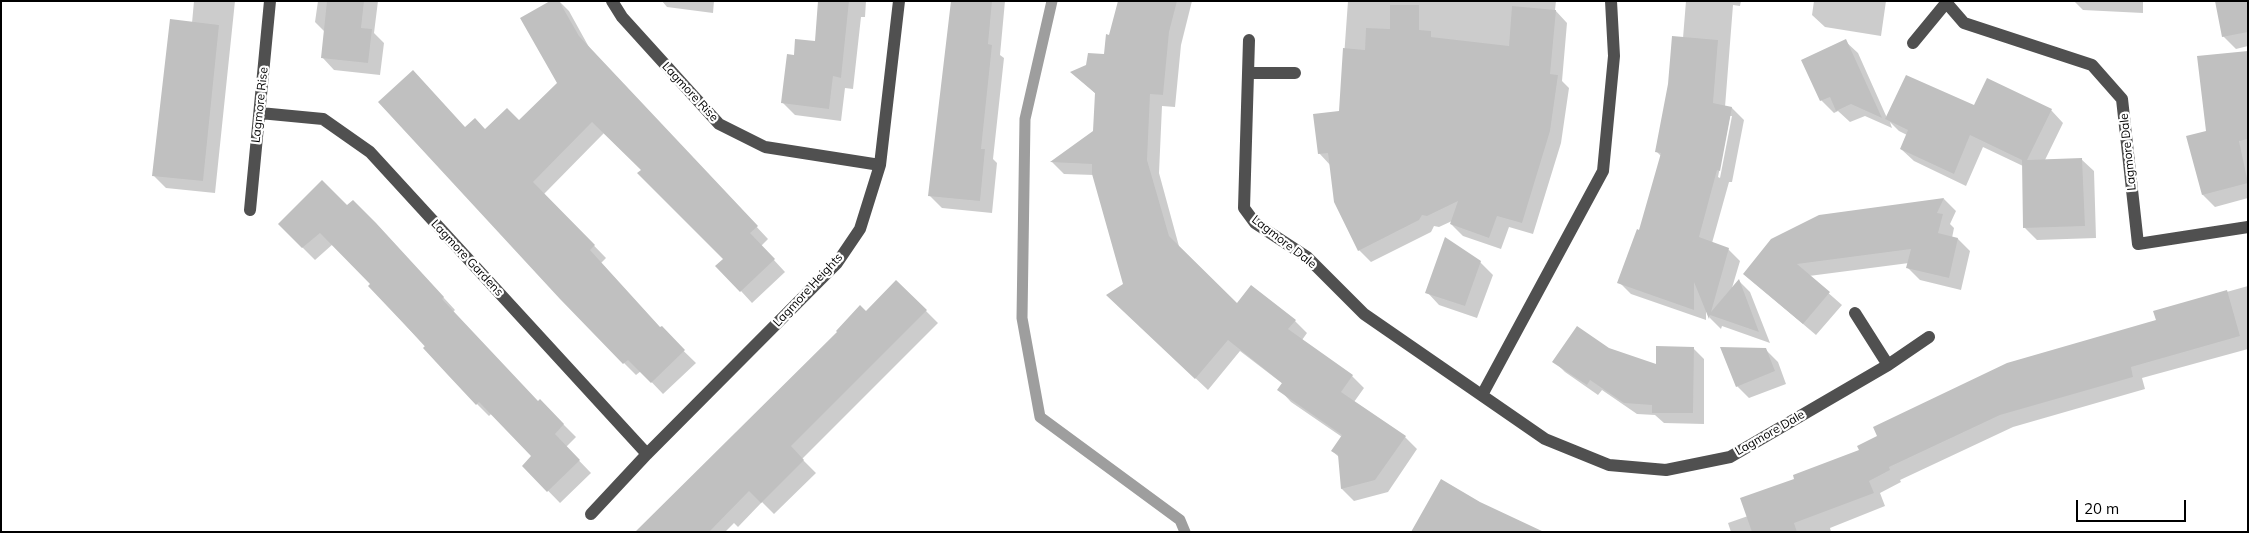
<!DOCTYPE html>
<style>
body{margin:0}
#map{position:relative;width:2249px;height:533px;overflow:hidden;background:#fff;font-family:Mulish,sans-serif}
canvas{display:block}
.frame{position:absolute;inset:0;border:2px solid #000;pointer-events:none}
.scale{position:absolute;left:2076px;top:500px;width:110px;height:22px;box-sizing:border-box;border:2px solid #000;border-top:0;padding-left:6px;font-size:15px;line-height:18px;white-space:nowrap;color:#000;-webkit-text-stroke:4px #fff;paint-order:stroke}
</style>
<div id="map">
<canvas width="2249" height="533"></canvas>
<div class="frame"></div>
<div class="scale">20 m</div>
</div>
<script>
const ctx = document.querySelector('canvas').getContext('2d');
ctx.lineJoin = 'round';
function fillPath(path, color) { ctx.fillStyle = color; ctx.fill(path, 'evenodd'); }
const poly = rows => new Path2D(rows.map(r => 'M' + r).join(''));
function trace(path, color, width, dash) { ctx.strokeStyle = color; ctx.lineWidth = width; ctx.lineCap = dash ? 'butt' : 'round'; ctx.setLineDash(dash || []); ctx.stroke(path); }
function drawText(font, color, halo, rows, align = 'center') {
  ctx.font = font + ' Mulish,sans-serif'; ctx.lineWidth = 4.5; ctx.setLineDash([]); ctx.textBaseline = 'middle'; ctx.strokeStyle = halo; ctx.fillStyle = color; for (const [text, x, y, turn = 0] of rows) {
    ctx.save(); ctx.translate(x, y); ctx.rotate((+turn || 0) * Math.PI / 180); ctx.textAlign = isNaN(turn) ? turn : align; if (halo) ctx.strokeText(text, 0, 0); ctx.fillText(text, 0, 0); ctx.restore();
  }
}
const shadow = poly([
 [194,1,235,1,215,193,166,188,154,176,192,23],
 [318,1,378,1,374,33,384,43,380,75,334,70,322,57,325,32,315,22],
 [552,1,559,1,569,11,590,49,768,239,761,246,785,272,752,303,741,291,724,259,642,170,604,133,544,194,606,258,601,263,661,329,696,363,663,394,641,371,636,375,624,363,380,102,465,128,485,130,520,122,559,84],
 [662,1,714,1,713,13,667,7],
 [819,1,866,1,865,17,861,17,853,89,845,88,841,121,795,115,783,103,795,57,816,42],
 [958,1,1005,1,1000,55,1004,58,993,159,997,163,992,213,942,208,930,196],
 [1119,1,1192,1,1181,45,1175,107,1162,106,1159,173,1180,250,1237,305,1295,321,1307,333,1302,340,1352,376,1364,388,1354,402,1405,437,1417,449,1388,492,1354,501,1342,489,1339,457,1332,451,1342,437,1291,402,1279,389,1283,384,1240,351,1208,390,1120,307,1125,285,1094,175,1064,174,1052,162,1095,132,1096,94,1073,73,1105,56],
 [1348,1,1556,1,1555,10,1567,23,1562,81,1569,88,1561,143,1533,234,1509,227,1501,249,1463,236,1451,224,1452,221,1439,227,1434,226,1431,232,1371,262,1359,250,1331,166,1319,153,1340,113],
 [1686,1,1741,1,1740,6,1733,5,1725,107,1732,108,1744,120,1732,182,1729,182,1712,243,1728,249,1740,261,1732,288,1739,281,1750,292,1770,343,1722,326,1721,329,1710,318,1706,307,1706,320,1631,294,1619,282,1640,232,1661,156,1656,151,1683,38],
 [1730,116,1732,116,1720,178,1718,177],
 [1814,1,1886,1,1881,36,1825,27,1812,15],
 [2074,1,2143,1,2143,13,2083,10],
 [2248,1,2248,46,2236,49,2223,36],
 [1845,41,1858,53,1887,118,1975,107,2051,110,2063,123,2045,160,2081,159,2094,171,2096,238,2037,240,2025,228,2023,166,1983,147,1966,186,1914,161,1901,149,1907,135,1899,131,1890,122,1892,128,1865,116,1850,122,1838,111,1834,113,1821,100],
 [2248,54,2248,198,2215,207,2203,195,2188,137,2207,132],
 [1944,199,1956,211,1950,224,1954,228,1952,238,1958,239,1970,251,1961,290,1920,280,1908,268,1909,263,1809,276,1842,305,1816,335,1744,274,1819,216],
 [347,207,388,237,455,310,453,312,538,402,540,401,576,437,566,447,591,473,560,503,524,466,533,456,492,413,489,416,477,404,370,286,372,284,333,244,315,260,279,224],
 [1480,262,1493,275,1477,318,1439,305,1427,292],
 [2248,286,2248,349,2142,378,2145,389,2013,427,1900,480,1901,482,1880,493,1885,506,1830,528,1831,532,1731,532,1728,523,1748,516,1796,479,2157,321,2155,312],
 [926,311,938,323,802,459,816,473,774,514,762,502,738,527,734,523,725,532,637,532,867,313],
 [1693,348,1704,359,1704,424,1664,423,1655,415,1637,414,1602,390,1598,395,1565,372,1554,361,1609,349,1657,366],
 [1765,349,1778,362,1786,384,1749,398,1737,386]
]);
const stream = poly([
 [1052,1,1025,119,1022,318,1040,417,1180,520,1185,532]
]);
const building = poly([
 [327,1,364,1,361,28,372,29,368,63,321,58],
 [550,1,559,1,579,36,758,226,750,233,775,259,740,292,715,266,723,259,637,173,641,170,592,122,533,182,595,245,590,250,660,327,662,326,685,350,651,383,628,360,623,364,560,299,378,102,413,70,465,127,475,118,485,129,507,108,519,120,557,83,520,18],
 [818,1,849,1,841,78,833,76,829,109,781,103,787,54,794,55,795,39,815,41],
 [951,1,992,1,988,44,992,45,981,149,985,149,980,201,928,196],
 [1118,1,1177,1,1169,32,1163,95,1150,94,1147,160,1169,236,1237,303,1251,285,1296,320,1288,329,1353,375,1341,392,1406,436,1375,480,1341,489,1338,455,1331,451,1342,435,1277,390,1282,383,1228,340,1195,379,1106,295,1123,284,1092,174,1092,164,1050,162,1093,131,1095,93,1070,72,1086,65,1088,53,1104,54,1106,34,1109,35],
 [2215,1,2248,1,2248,32,2222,37],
 [1390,5,1419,5,1419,30,1431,31,1431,37,1509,46,1512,6,1556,10,1550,74,1558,75,1550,131,1522,223,1497,216,1489,238,1450,224,1458,201,1427,216,1422,215,1419,220,1358,251,1334,202,1328,153,1318,154,1313,114,1339,111,1343,48,1365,50,1366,28,1390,29],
 [170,19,219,25,203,181,152,176],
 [1672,36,1718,40,1713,103,1732,107,1720,171,1717,170,1699,237,1729,248,1711,312,1739,279,1759,332,1710,315,1709,319,1694,282,1694,310,1617,283,1637,229,1639,230,1661,153,1655,152,1668,84],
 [1846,39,1882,118,1851,104,1836,111,1830,97,1820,101,1801,60],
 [2248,51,2248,139,2239,141,2248,183,2202,195,2186,136,2206,131,2197,56],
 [1906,75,1974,105,1987,78,2052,109,2027,160,2082,158,2085,226,2023,228,2022,160,1970,135,1954,174,1900,149,1908,130,1885,119],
 [322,180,347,205,353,200,376,223,444,297,442,299,538,401,540,399,564,424,555,434,580,460,547,492,522,466,531,456,479,402,476,405,447,374,423,348,425,346,368,286,370,284,320,233,302,248,278,224],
 [1944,198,1937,213,1943,214,1938,233,1958,238,1949,278,1906,268,1911,249,1797,264,1830,292,1803,324,1743,274,1771,239,1819,215],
 [1445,237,1481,261,1465,306,1425,293],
 [896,280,927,310,791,446,804,460,761,503,749,491,709,532,635,532,837,332,836,331,860,305,866,311],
 [2227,290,2240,336,2131,367,2133,377,2000,415,1889,467,1890,470,1869,481,1874,493,1794,523,1797,532,1752,532,1740,498,1794,479,1793,475,1859,450,1857,446,1877,436,1873,427,2007,363,2156,320,2153,311],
 [1577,326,1609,348,1656,364,1656,346,1694,347,1693,413,1652,413,1652,405,1624,403,1590,380,1587,385,1552,362],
 [1720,347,1766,348,1775,371,1736,387],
 [1441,479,1480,502,1544,532,1411,532]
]);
const minor = poly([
 [612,1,622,17,719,124,765,147,880,165],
 [1945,1,1964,23,2092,65,2122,99,2138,244,2248,227],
 [1249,40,1244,208,1255,223,1307,257,1364,314,1545,439,1609,465,1666,470,1730,457,1888,365,1929,337],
 [1913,43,1946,3],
 [1249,73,1295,73],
 [260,113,323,119,370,152,647,454],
 [250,210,270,1],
 [1855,313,1888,365],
 [1482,395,1603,171,1614,56,1611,1],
 [591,514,647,454,837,263,860,229,880,165,899,1]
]);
const streetNames = [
 ["Lagmore Rise",690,92,47],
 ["Lagmore Rise",260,105,-84],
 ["Lagmore Dale",2128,152,-96],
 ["Lagmore Dale",1284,242,38],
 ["Lagmore Gardens",467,258,47],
 ["Lagmore Heights",808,290,-47],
 ["Lagmore Dale",1770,433,-30]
];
fillPath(shadow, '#0003');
trace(stream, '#9e9e9e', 11);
fillPath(building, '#c0c0c0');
trace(minor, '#505050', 12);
drawText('12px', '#000', '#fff', streetNames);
</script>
